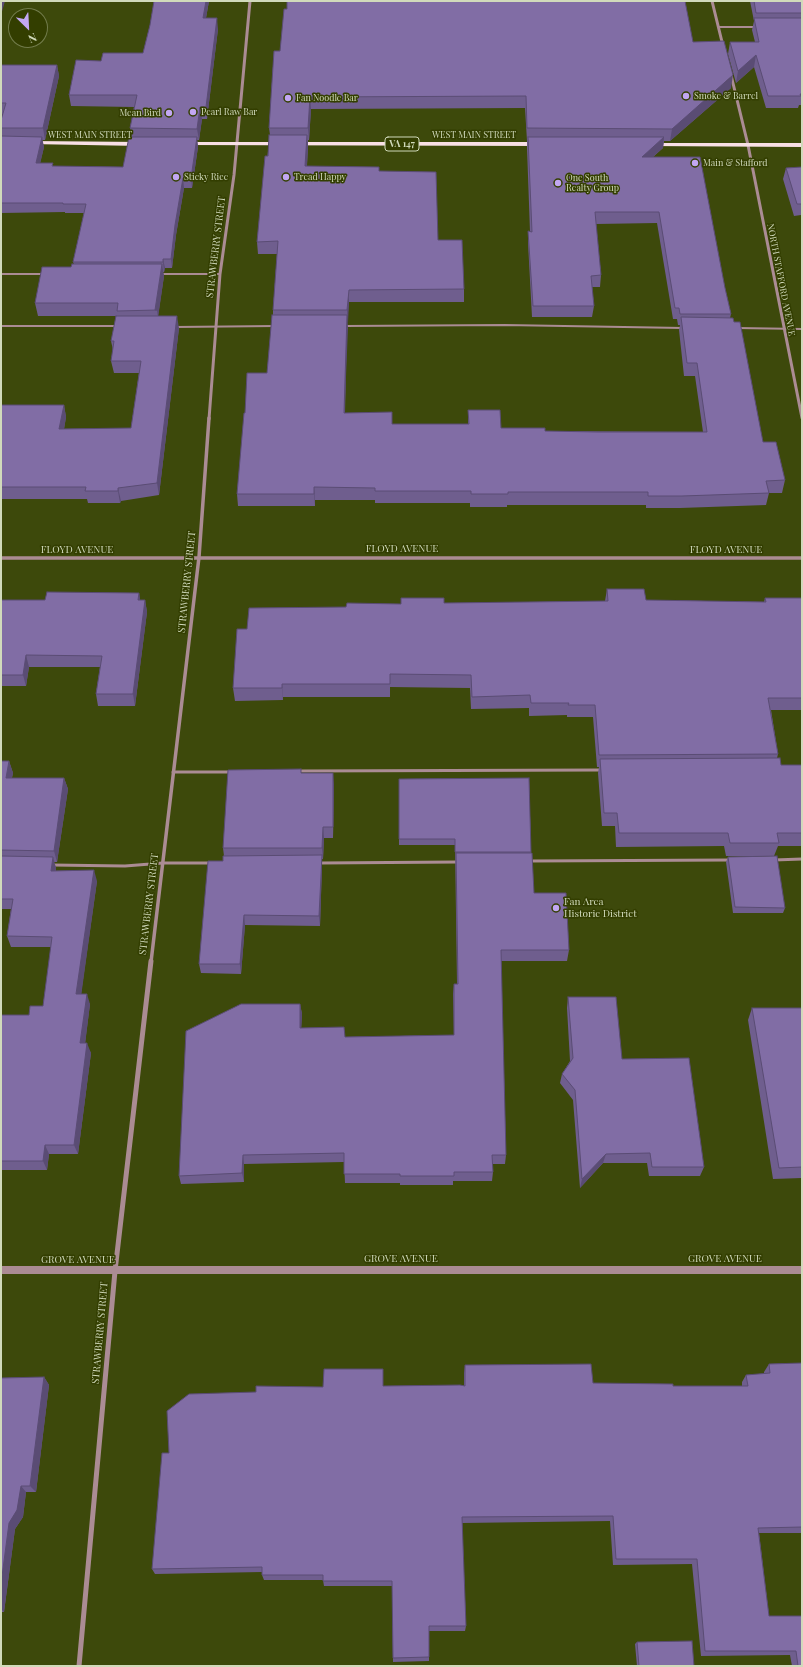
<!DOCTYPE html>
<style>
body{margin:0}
#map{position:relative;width:803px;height:1667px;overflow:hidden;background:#3d490b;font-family:"Playfair Display",serif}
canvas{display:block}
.frame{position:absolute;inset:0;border:2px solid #d1dabb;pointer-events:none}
.north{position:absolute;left:8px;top:8px;width:40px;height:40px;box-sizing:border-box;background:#333e00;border:1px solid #727c4b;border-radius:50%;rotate:156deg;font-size:11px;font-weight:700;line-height:16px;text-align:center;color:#d1dabb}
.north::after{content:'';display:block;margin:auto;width:14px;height:18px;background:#c2a7f2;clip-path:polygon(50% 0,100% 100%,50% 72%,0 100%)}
</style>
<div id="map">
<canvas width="803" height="1667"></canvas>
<div class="frame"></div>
<div class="north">N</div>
</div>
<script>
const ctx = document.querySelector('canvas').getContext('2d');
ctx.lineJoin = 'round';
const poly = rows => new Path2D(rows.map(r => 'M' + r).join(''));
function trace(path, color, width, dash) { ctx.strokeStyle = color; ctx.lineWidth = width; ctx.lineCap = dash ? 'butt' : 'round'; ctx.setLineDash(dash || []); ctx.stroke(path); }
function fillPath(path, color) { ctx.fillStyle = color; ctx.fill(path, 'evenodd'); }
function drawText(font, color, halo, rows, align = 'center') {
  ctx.font = font + ' "Playfair Display",serif'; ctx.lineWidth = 3; ctx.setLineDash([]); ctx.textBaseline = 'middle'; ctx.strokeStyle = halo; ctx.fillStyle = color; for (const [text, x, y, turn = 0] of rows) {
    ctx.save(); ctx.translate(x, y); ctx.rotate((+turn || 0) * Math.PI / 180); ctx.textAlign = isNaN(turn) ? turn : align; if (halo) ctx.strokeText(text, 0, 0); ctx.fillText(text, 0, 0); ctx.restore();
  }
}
const serviceFar1 = poly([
 [719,27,756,27],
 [1,274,43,274],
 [161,274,220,274],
 [1,326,117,326],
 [345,326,505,325,683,328],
 [175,327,275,326],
 [737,328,802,329]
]);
const service = poly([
 [299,771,601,770],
 [173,772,231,772],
 [774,860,802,859],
 [530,861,730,860],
 [320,863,458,862],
 [52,865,125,866,163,863,210,863]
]);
const minorFar2 = poly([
 [712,1,723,46],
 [731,75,748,145,802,418],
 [209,419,220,274,234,175,250,1]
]);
const minorFar1 = poly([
 [1,558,802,558],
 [151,962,199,557,209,418]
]);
const minor = poly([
 [79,1666,115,1271,151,961]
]);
const tertiary = poly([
 [1,1270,802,1270]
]);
const primary = poly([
 [31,141,141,142,144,144,141,146,29,144,29,142,31,141],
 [185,142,541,142,544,144,541,146,183,145,182,144,185,142],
 [649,143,802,143,802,147,647,146,647,144,649,143]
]);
const wall = poly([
 [154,1,209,1,206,18,218,29,207,119,202,119,199,140,197,140,198,147,192,188,184,188,176,235,172,268,165,268,164,272,163,272,164,276,158,316,179,328,159,495,121,501,120,503,88,503,87,499,1,499,1,405,64,405,66,417,64,429,131,428,139,373,114,373,111,361,113,350,111,341,118,316,38,316,35,303,74,264,73,262,84,213,65,213,65,212,1,213,1,120,3,114,1,114,1,65,57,65,59,76,45,140,42,140,44,147,40,163,53,163,53,166,123,167,132,137,130,128,134,107,71,106,69,95,101,61,143,53,150,25],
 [750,1,802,1,802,105,799,105,798,108,766,108,754,67,736,83,728,54,730,42,755,42,752,30,754,21],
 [693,42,731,88,670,141,664,141,663,148,653,157,725,288,731,314,730,318,763,442,785,480,782,493,769,493,766,505,680,508,646,508,646,505,507,505,507,507,470,507,470,503,375,503,375,500,315,500,315,506,238,506,237,494,245,413,267,373,273,315,273,310,277,254,258,254,257,242,270,135,269,128,274,51],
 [525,108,527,141,527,148,530,232,528,231,528,243,532,317,592,317,594,306,592,287,600,287,601,275,596,224,657,223,673,319,677,319,678,325,680,325,679,330,684,376,695,376,703,432,545,431,501,428,468,410,468,424,392,424,345,413,347,323,349,302,464,302,464,289,438,240,379,171,307,166,308,147,308,140,309,140,311,109],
 [802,167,802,220,801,215,794,216,783,179,786,168],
 [607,589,646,600,764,602,765,598,802,598,802,710,771,710,778,754,777,758,781,765,802,765,802,846,778,846,774,856,726,856,724,846,616,847,615,826,602,826,598,773,599,767,597,767,593,717,567,717,567,715,529,716,529,708,471,709,470,688,390,687,390,697,283,697,283,700,235,701,233,688,247,629,346,607,401,604,605,601],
 [139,593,140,600,145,600,147,612,135,706,98,706,96,694,100,667,29,667,26,686,1,686,1,600,45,600],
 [1,761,9,761,13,773,12,778,64,778,68,789,57,862,54,862,56,868,56,871,97,881,81,994,90,1004,85,1043,91,1053,78,1154,49,1154,47,1170,1,1170,1,1015,29,1015,43,1006,51,947,11,947,7,936,11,909,1,909],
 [301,769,301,773,334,784,333,838,324,838,323,859,322,859,322,865,320,926,245,925,241,974,201,973,199,964,224,856,223,848],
 [529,778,531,853,534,893,569,950,567,961,501,961,506,1155,505,1164,492,1164,493,1172,492,1181,453,1181,453,1185,400,1185,400,1183,345,1183,344,1162,244,1164,244,1182,181,1184,179,1176,300,1004,302,1014,301,1028,345,1037,454,1035,453,994,454,984,457,984,455,845,399,845,399,779],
 [728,857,785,908,783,913,733,913,726,862],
 [568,997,622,1059,704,1167,700,1176,649,1176,647,1163,603,1163,580,1188,573,1100,560,1083,562,1074,570,1061,567,1008],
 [752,1008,802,1008,802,1178,773,1179,748,1020],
 [802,1363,802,1533,759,1533,769,1616,802,1616,802,1666,792,1666,790,1655,701,1656,692,1564,613,1565,610,1521,462,1523,466,1626,465,1631,429,1631,429,1661,393,1662,392,1586,324,1586,323,1580,264,1580,262,1575,262,1572,155,1574,152,1569,169,1453,256,1392,323,1387,464,1386,464,1373,465,1365,593,1383,673,1386,742,1386,742,1382,746,1375,764,1374,764,1372,769,1364],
 [44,1377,49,1385,36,1492,26,1492,23,1517,15,1529,4,1612,1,1612,1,1378],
 [637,1642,694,1666,637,1666,635,1644]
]);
const shadedWall = poly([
 [1,1,5,1,1,15],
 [206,1,209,1,204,29,203,18],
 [217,18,218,29,207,119,206,107],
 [756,55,754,67,736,83,738,71],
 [57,65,59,76,45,140,43,128],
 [733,75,731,88,670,141,672,129],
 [310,97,311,109,309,140,308,128],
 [200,107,202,119,199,140,197,129],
 [307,135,308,147,306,179,305,166],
 [42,137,44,147,38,173,36,163],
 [197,137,198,147,192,188,191,178],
 [664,137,663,148,640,168,642,157],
 [183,178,184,188,176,235,172,268,171,259,175,225],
 [163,259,165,268,164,272,163,262],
 [162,264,164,276,158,318,157,310,155,310],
 [349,290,349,302,348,323,347,310],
 [347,315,348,328,344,426,344,413],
 [177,316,179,328,159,495,157,483],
 [64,405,66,417,62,441,59,429],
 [314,487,315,500,315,506,314,494],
 [118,488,121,501,120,503,118,491],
 [139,593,141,605,138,600],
 [145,600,147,612,135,706,133,694],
 [26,655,29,667,26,686,23,675],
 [282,684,283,697,283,700,282,688],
 [9,761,13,773,9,789,6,778],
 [333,773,334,784,333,838],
 [64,778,68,789,57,862,54,851],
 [323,827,324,838,323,859,322,848],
 [322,855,322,865,320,926,319,916],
 [53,857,56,868,55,881,51,871],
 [94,870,97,881,80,1004,76,994],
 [244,915,245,925,241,974,240,964],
 [87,994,90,1004,84,1053,80,1043],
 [300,1004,302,1014,301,1038,300,1028],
 [87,1043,91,1053,78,1154,74,1145],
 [45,1145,49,1154,47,1170,43,1161],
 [606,1154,603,1163,580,1188,582,1179],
 [243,1155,244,1164,244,1182,242,1173],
 [44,1377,49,1385,36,1492,30,1486],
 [21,1486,26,1492,23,1517,15,1529,4,1612,1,1609,1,1584,9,1523]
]);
const building = poly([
 [154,1,206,1,203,18,217,18,206,107,200,107,197,129,130,128,137,95,69,95,76,60,101,61,103,53,143,53,150,25,154,1],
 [287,1,685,1,693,42,724,41,733,75,672,129,527,128,526,96,310,97,308,128,269,128,274,51,280,51,284,9,287,9,287,1],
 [754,1,802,1,802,13,756,13,754,1],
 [754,18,802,18,802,94,800,94,801,96,768,96,756,55,738,71,730,42,759,42,754,18],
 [1,65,57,65,43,128,1,128,1,120,6,103,1,103,1,65],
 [269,135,307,135,305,166,379,167,379,171,436,172,438,240,462,240,464,289,349,290,347,310,273,310,278,241,257,242,265,156,268,156,269,135],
 [1,136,42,137,36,163,53,163,52,166,123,167,129,137,197,137,191,178,183,178,175,225,171,259,163,259,163,262,73,262,86,204,63,204,63,203,1,203,1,136],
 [528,137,664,137,642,157,700,157,725,288,731,314,680,314,679,308,675,308,659,212,595,212,601,275,591,276,594,306,533,306,528,231,532,232,528,137],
 [802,167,802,204,797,204,786,168,802,167],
 [72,264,162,264,155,310,157,310,117,311,118,303,35,303,42,267,71,267,72,264],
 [272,315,347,315,344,413,392,412,392,424,469,424,468,410,500,410,501,428,545,428,545,431,598,432,707,432,697,363,687,363,681,317,733,318,734,322,740,322,763,442,776,442,785,480,766,481,769,493,682,496,648,496,648,492,508,492,508,494,471,494,471,491,375,491,375,488,314,487,314,494,237,494,244,413,245,413,247,373,267,373,272,315],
 [116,316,177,316,157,483,118,488,118,491,85,491,86,487,1,487,1,405,64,405,59,429,131,428,141,361,111,361,114,341,111,341,116,316],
 [607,589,644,589,646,600,766,602,765,598,802,598,802,698,768,698,778,754,599,755,595,705,568,705,569,703,531,703,530,695,472,697,471,675,390,674,390,684,282,684,282,688,233,688,237,629,247,629,249,608,346,607,347,603,401,604,401,598,444,598,444,603,608,601,607,589],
 [47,592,139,593,138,600,145,600,133,694,96,694,102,656,26,655,23,675,1,675,1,600,45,600,47,592],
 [780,758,781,765,802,765,802,833,777,833,779,843,730,843,728,833,619,833,617,813,604,813,600,759,780,758],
 [1,761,9,761,6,778,64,778,54,851,1,850,1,761],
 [301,769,301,773,333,773,333,827,323,827,322,848,223,848,228,770,301,769],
 [529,778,531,852,455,852,455,839,399,839,399,779,529,778],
 [456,853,532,853,534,893,566,893,569,950,501,950,506,1155,492,1155,493,1172,454,1172,454,1176,400,1176,400,1174,344,1174,344,1153,243,1155,242,1173,179,1176,186,1031,241,1004,300,1004,300,1028,344,1027,345,1037,454,1035,454,984,458,984,456,853],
 [322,855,319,916,244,915,240,964,199,964,208,861,223,861,223,856,322,855],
 [1,856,53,857,51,871,94,870,76,994,87,994,80,1043,87,1043,74,1145,45,1145,43,1161,1,1161,1,1015,29,1015,30,1006,43,1006,52,937,7,936,13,899,1,899,1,856],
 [777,856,785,908,735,907,728,857,777,856],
 [568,997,616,997,622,1059,689,1058,704,1167,652,1167,650,1153,606,1154,582,1179,575,1090,562,1074,573,1058,568,997],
 [752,1008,802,1008,802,1167,779,1168,752,1008],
 [802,1363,802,1527,758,1528,769,1616,802,1616,802,1666,798,1666,796,1651,705,1651,697,1559,616,1559,613,1516,462,1517,466,1626,429,1626,429,1657,393,1658,392,1581,323,1581,323,1575,262,1575,262,1567,152,1569,162,1453,169,1453,167,1411,189,1394,256,1392,256,1386,323,1387,324,1369,383,1369,383,1386,460,1385,465,1386,465,1365,591,1364,593,1383,673,1384,673,1386,748,1386,746,1375,770,1373,769,1364,802,1363],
 [44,1377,30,1486,21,1486,17,1510,9,1523,1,1584,1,1378,44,1377],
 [692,1641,694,1666,639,1666,637,1642,692,1641]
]);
const markers = [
 [686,96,4,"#c2a7f2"],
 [288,98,4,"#c2a7f2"],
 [193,112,4,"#c2a7f2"],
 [169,113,4,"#c2a7f2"],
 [695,163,4,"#c2a7f2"],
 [176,177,4,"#c2a7f2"],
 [286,177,4,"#c2a7f2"],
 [558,183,4,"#c2a7f2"],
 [556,908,4,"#c2a7f2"]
];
const farPoinames = [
 ["Smoke & Barrel",694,96],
 ["Fan Noodle Bar",296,98],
 ["Pearl Raw Bar",201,112],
 ["Mean Bird",161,113,"right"],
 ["Main & Stafford",703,163],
 ["Sticky Rice",184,177],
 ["Tread Happy",294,177],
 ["One South",566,178],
 ["Realty Group",566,188]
];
const farStreetnames = [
 ["WEST MAIN STREET",90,135],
 ["WEST MAIN STREET",474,135],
 ["NORTH STAFFORD AVENUE",781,280,79]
];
const shields = [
 [402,144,34]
];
const shieldNames = [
 ["VA 147",402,144]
];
const streetNames = [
 ["STRAWBERRY STREET",216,247,-83],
 ["FLOYD AVENUE",402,549],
 ["FLOYD AVENUE",77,550],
 ["FLOYD AVENUE",726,550],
 ["STRAWBERRY STREET",187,582,-84],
 ["STRAWBERRY STREET",149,904,-83],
 ["GROVE AVENUE",401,1259],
 ["GROVE AVENUE",725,1259],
 ["GROVE AVENUE",78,1260],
 ["STRAWBERRY STREET",100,1333,-85]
];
const poiNames = [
 ["Fan Area",564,902],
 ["Historic District",564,914]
];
trace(serviceFar1, '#ab8c94', 2);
trace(service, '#ab8c94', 3);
trace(minorFar2, '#ab8c94', 3);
trace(minorFar1, '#ab8c94', 3.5);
trace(minor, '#ab8c94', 5);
trace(tertiary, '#ab8c94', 8);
fillPath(primary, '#f9e0e6');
fillPath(wall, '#6f5e8e');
fillPath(shadedWall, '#5a4c74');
fillPath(building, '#816da5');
trace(building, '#5a4c74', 1);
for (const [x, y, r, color] of markers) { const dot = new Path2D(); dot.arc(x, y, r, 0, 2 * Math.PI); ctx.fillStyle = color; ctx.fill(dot); trace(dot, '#333e00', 1.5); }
drawText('9px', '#d1dabb', '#333e00', farPoinames, 'left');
drawText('9px', '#d1dabb', '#333e00', farStreetnames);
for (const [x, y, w] of shields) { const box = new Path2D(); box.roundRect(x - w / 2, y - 7, w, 14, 3); ctx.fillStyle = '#333e00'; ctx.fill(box); trace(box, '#d1dabb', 1); }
drawText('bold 9px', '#d1dabb', null, shieldNames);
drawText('10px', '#d1dabb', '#333e00', streetNames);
drawText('10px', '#d1dabb', '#333e00', poiNames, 'left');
</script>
